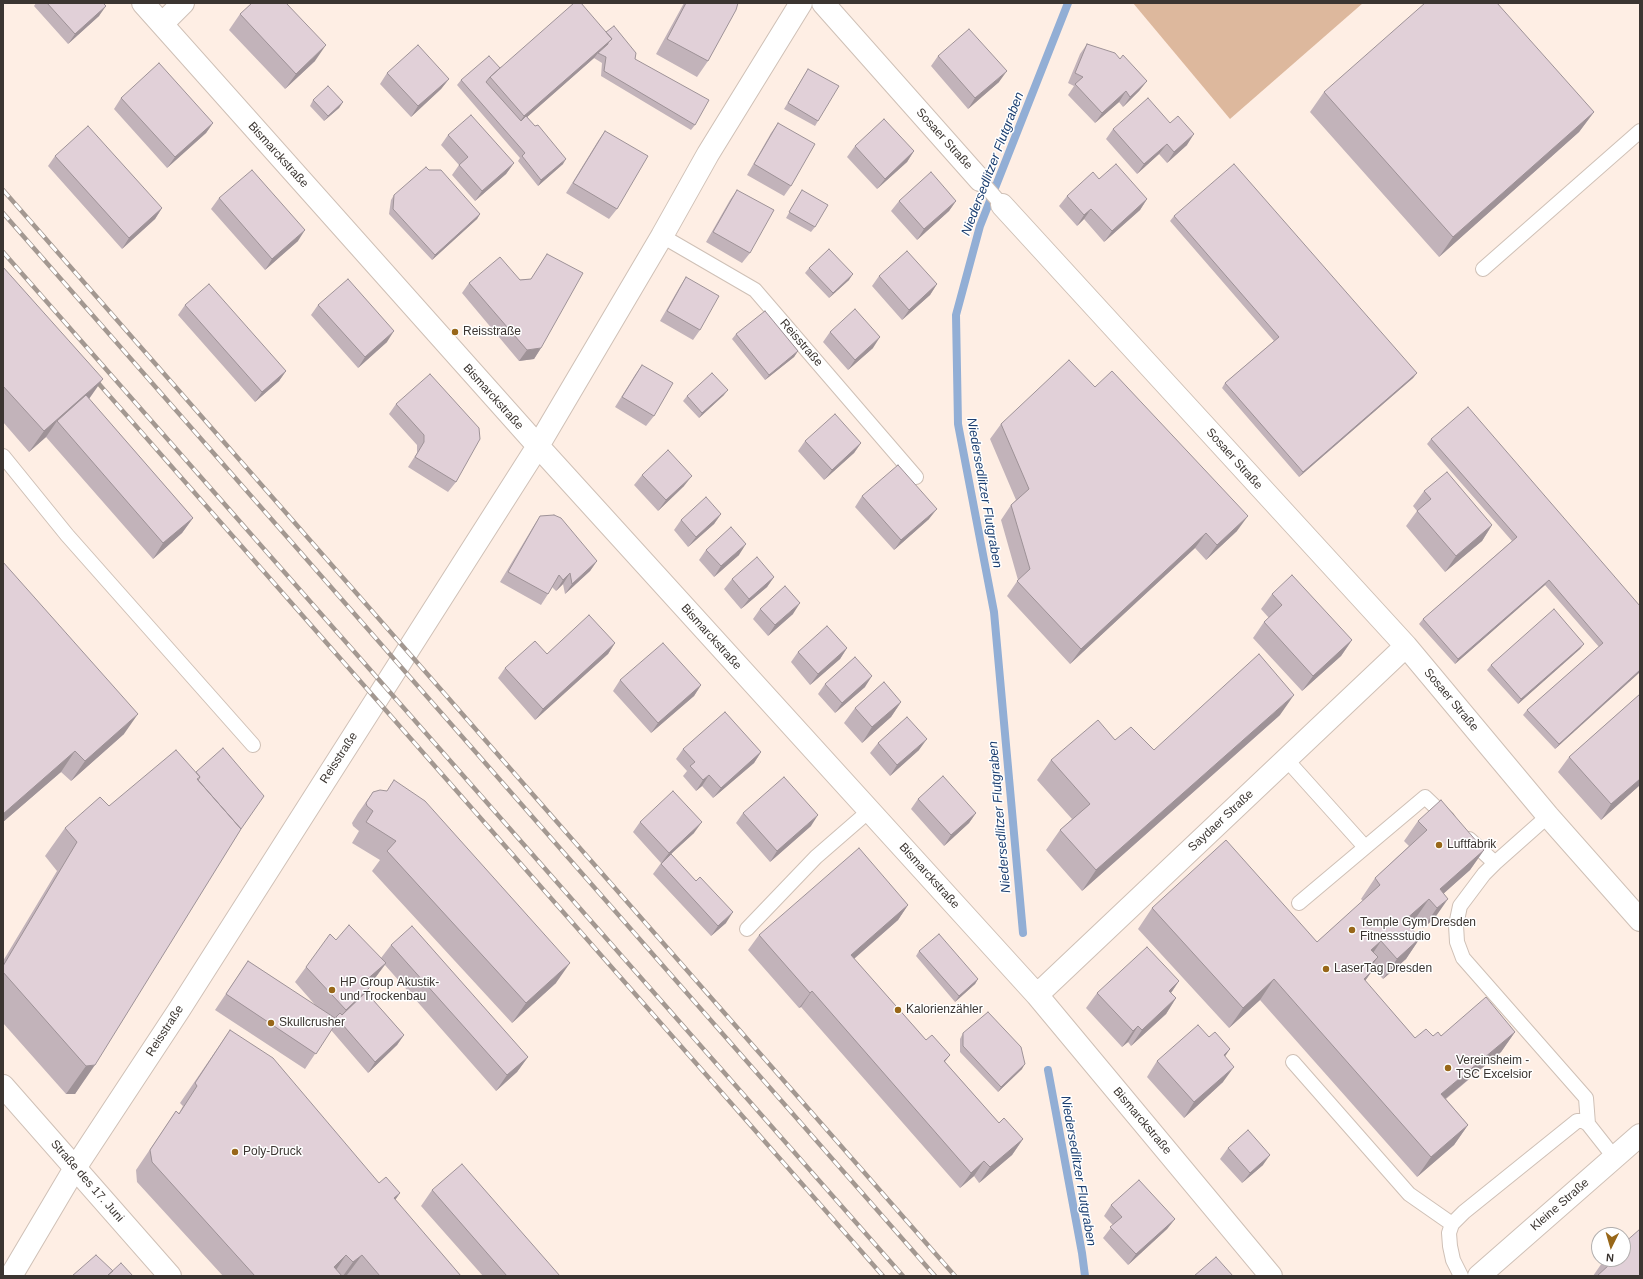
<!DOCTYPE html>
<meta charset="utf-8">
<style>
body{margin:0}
#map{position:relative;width:1643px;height:1279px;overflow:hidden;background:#feeee4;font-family:Helvetica,sans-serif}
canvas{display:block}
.frame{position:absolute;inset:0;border:4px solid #3b3531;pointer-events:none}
.north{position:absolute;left:1591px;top:1227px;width:40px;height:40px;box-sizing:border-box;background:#fff;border:1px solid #b1aead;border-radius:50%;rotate:185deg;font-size:11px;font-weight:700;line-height:16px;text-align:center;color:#3b3531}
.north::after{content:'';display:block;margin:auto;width:14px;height:18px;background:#986719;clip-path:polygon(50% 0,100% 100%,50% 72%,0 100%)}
</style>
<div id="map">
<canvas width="1643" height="1279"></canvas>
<div class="frame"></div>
<div class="north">N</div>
</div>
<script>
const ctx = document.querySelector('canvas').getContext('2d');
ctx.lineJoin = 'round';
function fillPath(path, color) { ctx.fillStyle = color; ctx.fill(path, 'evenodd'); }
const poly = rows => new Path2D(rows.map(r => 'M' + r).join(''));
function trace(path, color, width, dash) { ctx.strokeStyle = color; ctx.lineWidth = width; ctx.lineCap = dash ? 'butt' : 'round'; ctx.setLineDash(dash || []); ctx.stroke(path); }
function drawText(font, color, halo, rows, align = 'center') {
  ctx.font = font + ' Helvetica,sans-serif'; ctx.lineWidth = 3; ctx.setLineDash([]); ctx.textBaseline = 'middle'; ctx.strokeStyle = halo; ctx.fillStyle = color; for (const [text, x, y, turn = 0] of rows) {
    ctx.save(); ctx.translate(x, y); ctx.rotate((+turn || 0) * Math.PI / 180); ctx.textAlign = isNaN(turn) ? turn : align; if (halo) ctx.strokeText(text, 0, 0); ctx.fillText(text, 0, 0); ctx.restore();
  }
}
const green = poly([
 [1133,3,1363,3,1230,119]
]);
const stream = poly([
 [1023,933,994,612,958,424,956,315,980,226,1068,3],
 [1048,1070,1082,1253,1085,1276]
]);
const lane = poly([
 [980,180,1002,205],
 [662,236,755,290,916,477],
 [1483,269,1640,131],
 [3,456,67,535,253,745],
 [1286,759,1365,847],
 [1469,839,1495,863,1548,816],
 [1495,863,1484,874,1460,906,1456,925,1457,942,1463,958,1586,1098,1588,1124],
 [1299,903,1425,797,1448,819],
 [747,929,816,857,869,811],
 [1293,1062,1409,1194,1452,1224],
 [1461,1276,1453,1260,1450,1246,1449,1233,1452,1224,1464,1212,1577,1121,1583,1121,1588,1124,1614,1157]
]);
const street = poly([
 [143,3,538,446,1037,995,1271,1276],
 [823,3,980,180],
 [162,24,183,3],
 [1002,205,1406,646,1548,816,1640,920],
 [1037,995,1406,646],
 [11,1276,75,1168,179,1010,538,446,662,236,708,154,801,3],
 [1479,1276,1640,1135]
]);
const secondary = poly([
 [3,1086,170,1276]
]);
const rail = poly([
 [3,190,955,1276],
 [3,213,935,1276],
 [3,252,903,1276],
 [92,376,883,1276]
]);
const wall = poly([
 [36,3,103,3,99,16,68,44,34,6],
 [684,3,738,3,708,61,697,77,656,54],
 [240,14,315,61,285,89,229,30],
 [606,32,635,59,695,125,691,130,601,76,602,63,594,58,527,117,563,164,538,186,518,161,520,158,457,85,461,80],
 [1087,44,1120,59,1147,81,1139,91,1123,107,1119,102,1095,123,1068,95,1074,86,1068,83,1080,54],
 [938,56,999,82,968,109,931,66],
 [808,69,818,121,815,126,784,109],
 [387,73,449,79,441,89,411,117,380,84],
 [1324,92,1594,112,1579,132,1439,257,1310,112],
 [121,98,213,123,206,133,167,168,114,109],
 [313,100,343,102,339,108,324,121,310,106],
 [778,123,791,186,784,196,747,175,771,133],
 [1113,129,1187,145,1167,163,1159,154,1137,174,1106,139],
 [605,131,617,209,609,219,566,193,598,141],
 [448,135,514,163,506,174,475,201,452,175,459,165,441,145],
 [855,146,914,151,907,162,877,189,847,157],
 [55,156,162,208,155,219,122,249,48,166],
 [1099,179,1147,199,1140,210,1104,242,1084,219,1077,226,1059,206,1067,196],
 [737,190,750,253,742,263,706,242,730,200],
 [802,190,815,227,811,232,786,218],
 [394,195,480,214,477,219,432,260,389,214,391,200],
 [219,198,298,241,265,270,211,209],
 [899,201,956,201,949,211,917,240,891,211],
 [1174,216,1417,373,1413,378,1299,477,1222,388,1225,383,1274,341,1170,221],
 [547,254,541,348,534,359,519,361,462,293,469,283,531,279],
 [3,267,89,399,193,518,182,533,153,559,46,437,29,452,3,422],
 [809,268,849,280,829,298,805,273],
 [879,276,937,284,930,295,902,320,872,286],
 [686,277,700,330,693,340,660,321,679,288],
 [185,305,286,371,279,381,255,402,178,315],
 [318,305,387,342,358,368,311,315],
 [830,332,873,348,848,370,823,342],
 [736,334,798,351,794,357,765,380,732,339],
 [642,365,654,416,646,426,615,407,635,375],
 [1095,387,1237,531,1206,560,1195,548,1070,664,1007,596,1018,580,1001,520,1011,505,1016,500,990,439,1001,424],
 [724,395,699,418,683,401,687,396],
 [396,404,479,428,456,482,448,492,408,467,417,453,417,445,389,414],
 [1431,439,1640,606,1640,672,1555,749,1523,715,1527,710,1599,647,1545,585,1455,664,1419,624,1423,619,1512,541,1427,444],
 [805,441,861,443,854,453,824,480,798,451],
 [642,475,684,486,658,511,634,485],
 [1424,491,1492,525,1482,541,1445,572,1406,526,1417,511,1413,506],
 [862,496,929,519,894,550,855,507],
 [721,514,714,524,688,547,674,530,681,520],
 [540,516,597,561,590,571,565,594,563,584,556,591,552,587,548,594,541,605,500,582,533,527],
 [706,550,739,555,714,577,699,560],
 [3,562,124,734,71,781,61,772,3,822],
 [774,577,767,587,741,609,724,589,732,579],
 [1272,594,1352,640,1341,656,1302,691,1253,638,1264,622,1269,618,1261,609],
 [760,609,793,614,768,636,753,619],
 [615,643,608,654,535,720,498,678,505,668,547,654],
 [1584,644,1580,649,1518,704,1487,670,1491,665],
 [847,648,840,659,810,685,791,662,798,652],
 [620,680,701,685,694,696,651,733,613,691],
 [825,684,865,687,835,713,818,694],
 [1640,694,1640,785,1601,820,1558,772,1569,757],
 [901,702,891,717,862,743,844,723,855,708],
 [1280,715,1082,891,1046,850,1060,830,1072,819,1037,780,1051,760,1115,740,1154,750],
 [878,743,919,750,890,776,870,753],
 [683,749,761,752,754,763,713,798,702,786,696,791,683,776,687,771,676,759],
 [373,792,556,983,512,1023,372,871,380,860,352,843,359,831,353,826,352,823,358,813],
 [918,799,976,813,969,823,944,846,911,809],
 [109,806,241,829,75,1094,66,1094,3,1023,3,961,57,871,45,856,65,828],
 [743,813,811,826,770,862,736,823],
 [1418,821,1484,850,1470,870,1444,893,1434,919,1423,928,1415,919,1408,925,1420,938,1406,959,1383,979,1371,966,1370,968,1372,971,1365,981,1415,1038,1433,1036,1515,1032,1501,1052,1446,1099,1468,1125,1454,1145,1417,1177,1260,1000,1229,1028,1138,929,1152,908,1317,942,1363,901,1361,899,1375,878,1409,846,1404,841],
 [640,822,694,833,671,854,726,923,711,936,653,874,661,863,633,832],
 [908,905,898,920,854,959,926,1040,950,1055,945,1062,999,1123,1023,1139,1012,1155,979,1183,974,1176,960,1188,801,1007,799,1008,748,950,759,935],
 [336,940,381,958,391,945,528,1057,517,1072,496,1091,385,965,375,978,367,985,366,992,404,1035,397,1045,368,1073,331,1030,305,1069,215,1010,248,961,317,1007,295,982,306,967],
 [919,951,978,979,975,984,955,1002,916,956],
 [1179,981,1171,993,1176,998,1166,1014,1131,1046,1128,1042,1122,1047,1086,1008,1097,993],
 [230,1030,379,1183,400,1193,395,1200,461,1276,348,1276,347,1275,346,1276,223,1276,137,1182,136,1170,176,1111,179,1113,183,1106,180,1103],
 [963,1033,1022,1069,998,1092,960,1052,960,1039],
 [1225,1056,1223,1082,1184,1118,1147,1077,1157,1061],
 [1228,1148,1263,1165,1242,1183,1220,1159],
 [432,1190,560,1276,483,1276,421,1206],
 [1111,1205,1175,1219,1167,1229,1128,1265,1103,1238,1113,1225,1104,1216],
 [1604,1260,1640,1276,1593,1276]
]);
const shadedWall = poly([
 [106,6,99,16,68,44,75,34],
 [612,39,605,49,598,53,594,58,517,126,524,116],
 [326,45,315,61,285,89,296,74],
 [1007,71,999,82,968,109,975,98],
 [449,79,441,89,411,117,418,106],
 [1147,81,1139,91,1123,107,1130,97],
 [1126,91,1119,102,1095,123,1102,113],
 [343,102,339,108,324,121,328,116],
 [1594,112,1579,132,1439,257,1453,237],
 [213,123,206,133,167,168,175,157],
 [1194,134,1187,145,1167,163,1174,152],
 [1167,144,1159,154,1137,174,1144,164],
 [914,151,907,162,877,189,885,179],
 [566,159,563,164,538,186,541,180],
 [514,163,506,174,475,201,482,191],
 [1147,199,1140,210,1104,242,1112,231],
 [956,201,949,211,917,240,924,229],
 [162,208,155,219,122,249,129,238],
 [1091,209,1084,219,1077,226,1084,215],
 [480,214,477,219,432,260,435,255],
 [305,230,298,241,265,270,272,259],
 [853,274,849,280,829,298,833,293],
 [937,284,930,295,902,320,909,310],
 [394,331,387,342,358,368,365,357],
 [880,337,873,348,848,370,855,360],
 [541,348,534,359,519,361,527,350],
 [798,351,794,357,765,380,769,375],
 [286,371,279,381,255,402,262,392],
 [1417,373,1413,378,1299,477,1303,472],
 [103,379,89,399,57,421,46,437,29,452,44,431],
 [728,390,724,395,699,418,702,413],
 [861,443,854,453,824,480,832,470],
 [692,476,684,486,658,511,666,500],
 [937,509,929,519,894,550,901,540],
 [721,514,714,524,688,547,696,537],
 [1248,516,1237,531,1206,560,1217,545],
 [193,518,182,533,153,559,163,543],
 [1492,525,1482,541,1445,572,1456,556],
 [1206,533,1195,548,1070,664,1081,649],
 [746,544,739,555,714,577,721,566],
 [597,561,590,571,565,594,572,584],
 [570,573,563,584,556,591,563,580],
 [774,577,767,587,741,609,749,599],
 [1549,580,1545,585,1455,664,1458,659],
 [800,603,793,614,768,636,775,625],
 [1352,640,1341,656,1302,691,1313,676],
 [615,643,608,654,535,720,543,709],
 [1584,644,1580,649,1518,704,1521,699],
 [847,648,840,659,810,685,818,674],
 [1640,670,1640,672,1555,749,1559,744],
 [872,676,865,687,835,713,842,703],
 [701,685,694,696,651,733,658,723],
 [1294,695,1280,715,1082,891,1096,870],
 [901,702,891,717,862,743,872,727],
 [138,714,124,734,71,781,85,761],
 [927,739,919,750,890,776,897,765],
 [75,751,61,772,3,822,3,814],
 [761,752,754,763,713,798,721,788],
 [709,775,702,786,696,791,703,780],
 [1640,779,1640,785,1601,820,1611,804],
 [976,813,969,823,944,846,951,835],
 [818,815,811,826,770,862,777,851],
 [702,822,694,833,661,863,669,853],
 [1484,850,1470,870,1433,903,1440,889],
 [1429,899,1415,919,1390,941,1404,921],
 [1448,899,1434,919,1423,928,1437,908],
 [908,905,898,920,840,971,851,955],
 [733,912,726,923,711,936,718,926],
 [1420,938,1406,959,1383,979,1397,959],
 [1381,941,1367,962,1371,950],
 [1378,957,1364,977,1368,967],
 [386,963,375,978,353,997,364,982],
 [570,963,556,983,512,1023,526,1003],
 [1372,971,1358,991,1364,979],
 [978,979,975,984,955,1002,959,996],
 [1274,979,1260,1000,1229,1028,1243,1008],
 [1179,981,1168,997,1169,991],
 [370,987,359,1003,339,1020,346,1010],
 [812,991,801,1007,799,1008,810,993],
 [1176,998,1166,1014,1131,1046,1142,1030],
 [1138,1026,1128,1042,1122,1047,1133,1031],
 [1515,1032,1501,1052,1427,1114,1441,1094],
 [404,1035,397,1045,368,1073,375,1062],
 [1230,1049,1220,1064,1224,1055],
 [528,1057,517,1072,496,1091,507,1075],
 [1025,1064,1022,1069,998,1092,1001,1087],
 [95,1065,75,1094,66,1094,86,1066],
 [1234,1067,1223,1082,1184,1118,1194,1102],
 [1468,1125,1454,1145,1417,1177,1431,1157],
 [1023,1139,1012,1155,979,1183,990,1167],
 [1270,1155,1263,1165,1242,1183,1250,1173],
 [984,1161,974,1176,960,1188,971,1173],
 [400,1193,386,1213,394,1198],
 [1175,1219,1167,1229,1128,1265,1136,1254],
 [346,1255,332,1276,334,1267],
 [362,1255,347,1275,346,1276,343,1276,353,1262]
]);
const building = poly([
 [47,3,103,3,106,6,75,34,47,3],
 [252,3,286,3,326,45,296,74,240,14,252,3],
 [574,3,581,3,612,39,524,116,490,77,574,3],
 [686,3,738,3,736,10,708,61,667,39,686,3],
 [1425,3,1497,3,1594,112,1453,237,1324,92,1425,3],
 [614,26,636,53,635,59,709,100,695,125,604,71,606,57,598,53,608,44,608,43,612,39,606,32,614,26],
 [969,29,1007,71,975,98,938,56,969,29],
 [1087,44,1115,53,1120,59,1123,55,1147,81,1130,97,1126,91,1102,113,1075,84,1083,77,1075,73,1087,44],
 [418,45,449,79,418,106,387,73,418,45],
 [489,56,500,68,490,77,486,82,521,121,526,116,535,126,538,125,566,159,541,180,522,156,525,153,461,80,489,56],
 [159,63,213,123,175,157,121,98,159,63],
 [808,69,839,86,818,121,788,103,808,69],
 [328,86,343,102,328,116,313,100,328,86],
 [1148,98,1170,123,1178,116,1194,134,1174,152,1167,144,1144,164,1113,129,1148,98],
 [471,115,514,163,482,191,459,165,468,157,448,135,471,115],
 [884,119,914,151,885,179,855,146,884,119],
 [778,123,815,144,791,186,754,164,778,123],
 [88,126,162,208,129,238,55,156,88,126],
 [605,131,648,156,617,209,573,183,605,131],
 [1116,164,1147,199,1112,231,1091,209,1084,215,1067,196,1093,172,1099,179,1116,164],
 [1234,164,1417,373,1303,472,1225,383,1279,337,1174,216,1234,164],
 [426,167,429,170,441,170,480,214,435,255,393,209,394,195,426,167],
 [252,170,305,230,272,259,219,198,252,170],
 [931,172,956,201,924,229,899,201,931,172],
 [737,190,774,210,750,253,713,232,737,190],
 [802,190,828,205,815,227,789,212,802,190],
 [829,249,853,274,833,293,809,268,829,249],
 [907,251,937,284,909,310,879,276,907,251],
 [547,254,583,273,541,348,527,350,469,283,500,257,520,280,531,279,547,254],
 [3,267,103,379,44,431,3,386,3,267],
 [686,277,719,296,700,330,667,311,686,277],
 [348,279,394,331,365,357,318,305,348,279],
 [209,284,286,371,262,392,185,305,209,284],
 [855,309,880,337,855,360,830,332,855,309],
 [765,311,798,351,769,375,736,334,765,311],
 [1069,360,1095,387,1112,371,1248,516,1217,545,1206,533,1081,649,1017,581,1030,569,1011,505,1029,489,1001,424,1069,360],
 [642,365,673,383,654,416,622,397,642,365],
 [712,373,728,390,702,413,687,396,712,373],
 [430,374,479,428,480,439,456,482,415,457,424,442,424,435,396,404,430,374],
 [86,395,193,518,163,543,57,421,86,395],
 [1468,407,1640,606,1640,670,1559,744,1527,710,1603,643,1549,580,1458,659,1423,619,1517,537,1431,439,1468,407],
 [835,414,861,443,832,470,805,441,835,414],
 [668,450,692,476,666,500,642,475,668,450],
 [898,465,937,509,901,540,862,496,898,465],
 [1447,472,1492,525,1456,556,1417,511,1431,499,1424,491,1447,472],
 [706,497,721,514,696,537,681,520,706,497],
 [554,515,561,518,597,561,572,584,570,573,563,580,559,575,548,594,508,572,540,516,554,515],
 [731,527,746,544,721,566,706,550,731,527],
 [757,557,774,577,749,599,732,579,757,557],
 [3,562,138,714,85,761,75,751,3,814,3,562],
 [1292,575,1352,640,1313,676,1264,622,1282,605,1272,594,1292,575],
 [785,586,800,603,775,625,760,609,785,586],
 [1554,609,1584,644,1521,699,1491,665,1554,609],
 [589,615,615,643,543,709,505,668,535,641,547,654,589,615],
 [827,626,847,648,818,674,798,652,827,626],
 [663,643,701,685,658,723,620,680,663,643],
 [1259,654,1294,695,1096,870,1060,830,1090,804,1051,760,1098,720,1115,740,1131,727,1154,750,1259,654],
 [855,657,872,676,842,703,825,684,855,657],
 [884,682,901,702,872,727,855,708,884,682],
 [1640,694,1640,779,1611,804,1569,757,1640,694],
 [725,712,761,752,721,788,709,775,703,780,690,766,695,762,683,749,725,712],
 [907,717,927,739,897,765,878,743,907,717],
 [223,748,264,796,241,829,198,780,200,777,196,772,223,748],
 [176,750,200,777,197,779,241,829,95,1065,86,1066,3,972,3,966,77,842,65,828,100,797,109,806,176,750],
 [943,776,976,813,951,835,918,799,943,776],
 [784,777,818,815,777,851,743,813,784,777],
 [394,780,425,801,570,963,526,1003,387,851,396,841,366,822,373,811,367,806,366,803,373,792,380,790,387,791,394,780],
 [673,791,702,822,669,853,640,822,673,791],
 [1441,800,1484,850,1440,889,1448,899,1437,908,1429,899,1404,921,1420,938,1397,959,1381,941,1371,950,1378,957,1368,967,1372,971,1364,979,1415,1038,1426,1029,1433,1036,1438,1032,1441,1036,1486,997,1515,1032,1441,1094,1468,1125,1431,1157,1274,979,1243,1008,1152,908,1226,840,1317,942,1380,885,1375,878,1427,830,1418,821,1441,800],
 [859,848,908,905,851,955,926,1040,932,1035,950,1055,944,1061,999,1123,1004,1118,1023,1139,990,1167,984,1161,971,1173,812,991,810,993,759,935,859,848],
 [671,854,696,881,700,877,733,912,718,926,661,864,671,854],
 [349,925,386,963,364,982,370,987,346,1010,306,967,330,934,336,940,349,925],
 [412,926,528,1057,507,1075,391,945,412,926],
 [939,934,978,979,959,996,919,951,939,934],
 [1147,947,1179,981,1169,991,1176,998,1142,1030,1138,1026,1133,1031,1097,993,1147,947],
 [248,961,338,1020,316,1054,226,994,248,961],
 [366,992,404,1035,375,1062,336,1017,340,1013,342,1015,366,992],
 [988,1012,1021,1047,1025,1064,1001,1087,963,1046,963,1033,988,1012],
 [1198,1025,1209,1037,1215,1032,1230,1049,1224,1055,1234,1067,1194,1102,1157,1061,1198,1025],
 [230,1030,273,1058,379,1183,386,1177,400,1193,394,1198,461,1276,380,1276,362,1255,353,1262,346,1255,334,1267,342,1276,255,1276,152,1162,150,1150,176,1111,179,1114,197,1086,195,1083,230,1030],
 [1248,1130,1270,1155,1250,1173,1228,1148,1248,1130],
 [462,1164,560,1276,507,1276,432,1190,462,1164],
 [1139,1180,1175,1219,1136,1254,1110,1227,1122,1217,1111,1205,1139,1180],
 [1640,1229,1640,1276,1597,1276,1609,1265,1604,1260,1606,1259,1623,1259,1623,1244,1640,1229],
 [96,1255,113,1271,107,1276,72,1276,96,1255],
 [1216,1257,1233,1276,1194,1276,1216,1257],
 [121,1263,133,1276,107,1276,121,1263]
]);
const markers = [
 [455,332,4,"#986719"],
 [1439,845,4,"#986719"],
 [1352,930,4,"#986719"],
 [1326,969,4,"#986719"],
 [332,990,4,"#986719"],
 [898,1010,4,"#986719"],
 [271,1023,4,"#986719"],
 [1448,1068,4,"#986719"],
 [235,1152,4,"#986719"]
];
const streetNames = [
 ["Sosaer Straße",944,139,48],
 ["Bismarckstraße",278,155,48],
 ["Reisstraße",801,343,49],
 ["Bismarckstraße",493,397,48],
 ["Sosaer Straße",1234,459,48],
 ["Bismarckstraße",711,637,48],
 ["Sosaer Straße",1451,700,50],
 ["Reisstraße",339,758,-57],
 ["Saydaer Straße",1221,821,-43],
 ["Bismarckstraße",929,876,48],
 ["Reisstraße",165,1031,-57],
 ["Bismarckstraße",1142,1121,50],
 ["Straße des 17. Juni",87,1181,49],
 ["Kleine Straße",1560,1205,-41]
];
const poiNames = [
 ["Reisstraße",463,332],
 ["Luftfabrik",1447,845],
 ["Temple Gym Dresden",1360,923],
 ["Fitnessstudio",1360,937],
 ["LaserTag Dresden",1334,969],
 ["HP Group Akustik-",340,983],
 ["und Trockenbau",340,997],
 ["Kalorienzähler",906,1010],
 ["Skullcrusher",279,1023],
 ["Vereinsheim -",1456,1061],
 ["TSC Excelsior",1456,1075],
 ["Poly-Druck",243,1152]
];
const waterNames = [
 ["Niedersedlitzer Flutgraben",993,164,-69],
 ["Niedersedlitzer Flutgraben",984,493,80],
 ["Niedersedlitzer Flutgraben",1000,817,-95],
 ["Niedersedlitzer Flutgraben",1078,1171,80]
];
fillPath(green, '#ddb89d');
trace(stream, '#92aed5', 8);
trace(lane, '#cfc0b6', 16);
trace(street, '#cfc0b6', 24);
trace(secondary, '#cfc0b6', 24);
trace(lane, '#fff', 14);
trace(street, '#fff', 22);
trace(secondary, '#fff', 22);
trace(rail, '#a39891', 4.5);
trace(rail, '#fff', 3, [9]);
fillPath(wall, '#c2b3ba');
fillPath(shadedWall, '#9e9297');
fillPath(building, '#e1d0d8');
trace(building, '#9e9297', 1);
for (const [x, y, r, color] of markers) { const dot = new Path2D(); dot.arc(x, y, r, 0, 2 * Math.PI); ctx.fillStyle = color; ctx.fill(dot); trace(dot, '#fff', 1.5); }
drawText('12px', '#3b3531', '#fff', streetNames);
drawText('12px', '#3b3531', '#fff', poiNames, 'left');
drawText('italic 13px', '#1c3f71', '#fff', waterNames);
</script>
